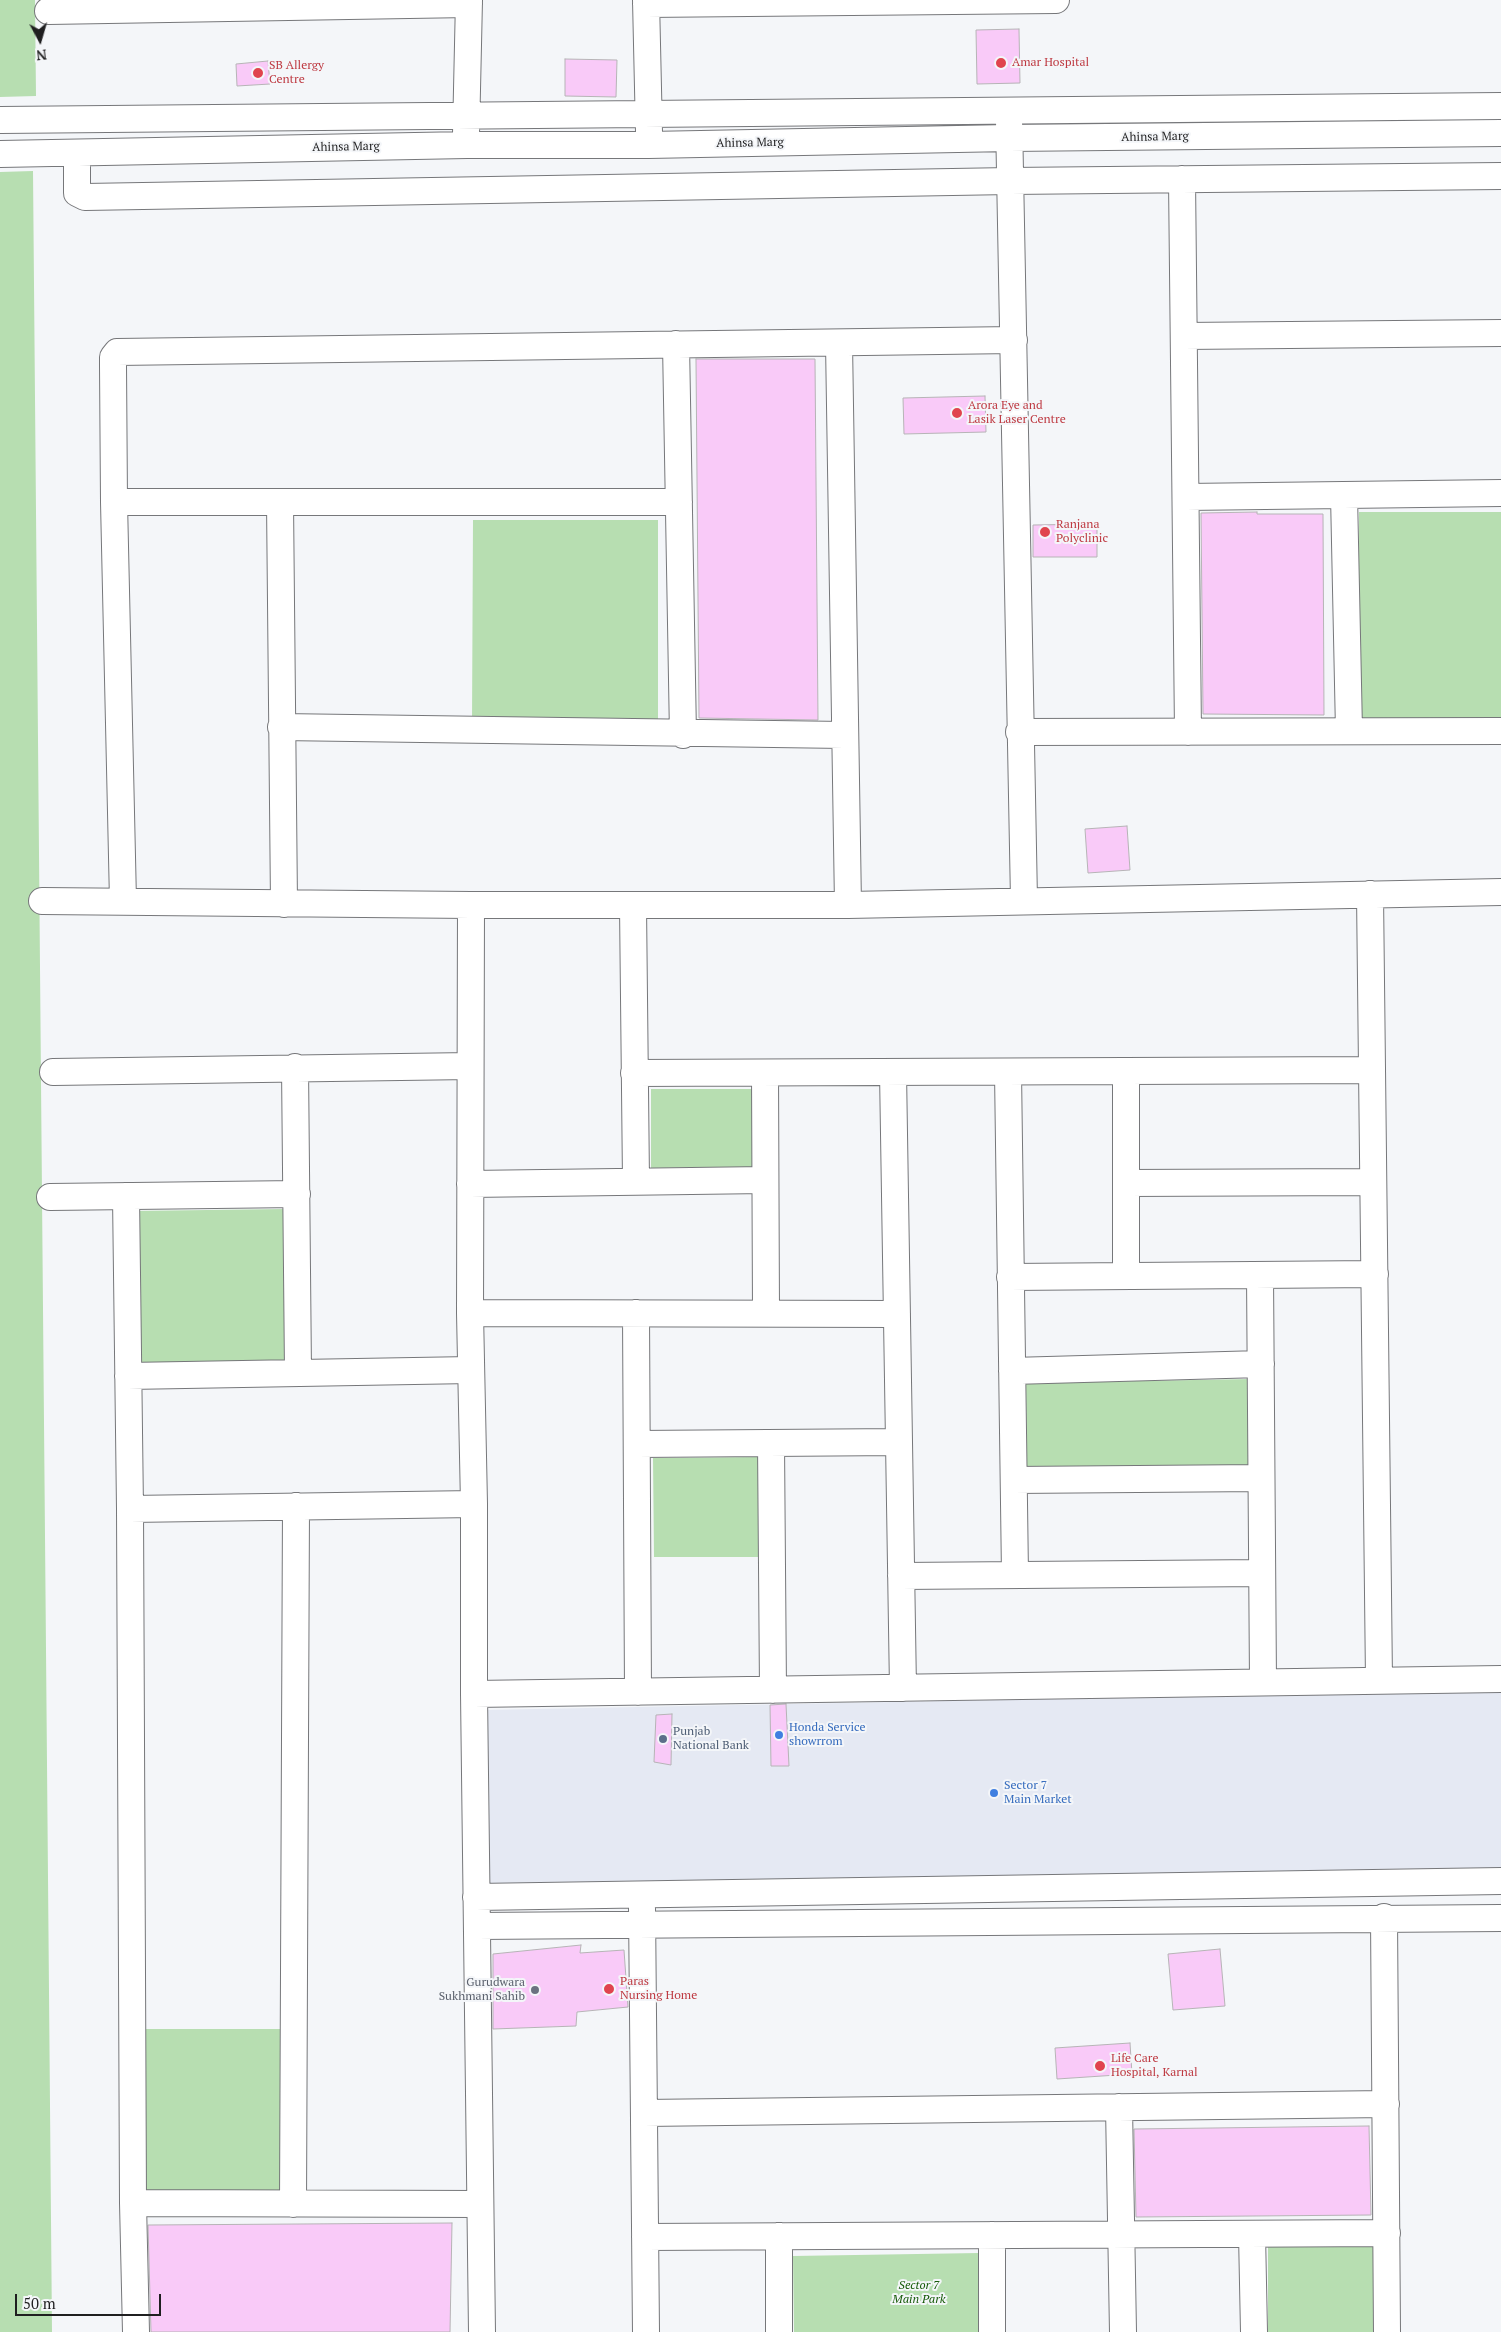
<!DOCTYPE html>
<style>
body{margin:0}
#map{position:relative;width:1501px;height:2332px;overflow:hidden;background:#f4f6f9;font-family:"PT Serif",serif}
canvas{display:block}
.north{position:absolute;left:15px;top:15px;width:50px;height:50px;-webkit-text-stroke:4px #f4f6f9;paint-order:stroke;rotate:174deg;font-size:14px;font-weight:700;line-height:20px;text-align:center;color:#1f1f20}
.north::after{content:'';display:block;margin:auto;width:18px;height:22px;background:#1f1f20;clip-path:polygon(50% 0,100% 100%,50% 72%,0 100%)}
.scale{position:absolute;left:15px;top:2294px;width:146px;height:22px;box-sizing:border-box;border:2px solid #1f1f20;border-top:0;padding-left:6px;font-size:15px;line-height:18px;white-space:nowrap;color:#1f1f20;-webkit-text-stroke:4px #f4f6f9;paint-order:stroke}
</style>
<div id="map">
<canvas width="1501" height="2332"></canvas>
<div class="north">N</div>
<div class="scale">50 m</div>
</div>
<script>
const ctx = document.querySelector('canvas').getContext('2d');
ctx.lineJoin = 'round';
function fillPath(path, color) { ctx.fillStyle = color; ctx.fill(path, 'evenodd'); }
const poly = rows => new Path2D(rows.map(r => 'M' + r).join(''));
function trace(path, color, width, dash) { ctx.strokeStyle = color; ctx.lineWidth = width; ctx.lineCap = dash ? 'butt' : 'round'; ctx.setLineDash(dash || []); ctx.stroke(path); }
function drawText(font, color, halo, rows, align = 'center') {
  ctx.font = font + ' "PT Serif",serif'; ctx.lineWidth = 4; ctx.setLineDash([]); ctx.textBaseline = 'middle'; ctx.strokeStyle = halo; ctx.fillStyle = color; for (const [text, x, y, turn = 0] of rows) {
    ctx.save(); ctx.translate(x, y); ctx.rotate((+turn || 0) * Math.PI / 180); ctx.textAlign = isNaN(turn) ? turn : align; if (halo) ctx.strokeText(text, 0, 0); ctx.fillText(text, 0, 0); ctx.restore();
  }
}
const built = poly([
 [1501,1690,1501,1876,489,1884,485,1710]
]);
const green = poly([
 [0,0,35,0,36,96,0,97],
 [33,171,52,2332,0,2332,0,172],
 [1359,512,1501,512,1501,718,1359,719],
 [473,520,658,520,658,723,472,722],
 [651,1089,752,1089,752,1167,651,1168],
 [284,1209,286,1364,133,1365,131,1211],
 [1250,1379,1251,1467,1027,1470,1026,1383],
 [758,1457,758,1557,654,1557,653,1458],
 [145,2029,283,2029,283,2193,145,2194],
 [1268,2247,1374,2247,1374,2332,1268,2332],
 [979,2253,980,2332,794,2332,793,2256]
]);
const building = poly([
 [1019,29,1020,83,977,84,976,30,1019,29],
 [565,59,617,60,616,97,565,96,565,59],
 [268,61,270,84,237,86,236,64,268,61],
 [696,359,815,359,818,720,699,718,696,359],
 [985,396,986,432,904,434,903,398,985,396],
 [1257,512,1257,514,1323,514,1324,715,1203,714,1201,513,1257,512],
 [1097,524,1097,557,1033,557,1033,525,1097,524],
 [1127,826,1130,870,1088,873,1085,829,1127,826],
 [786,1704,789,1766,771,1766,770,1705,786,1704],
 [672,1714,671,1765,654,1762,656,1715,672,1714],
 [581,1945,580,1953,624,1950,628,2007,577,2012,576,2026,493,2029,493,1954,581,1945],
 [1220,1949,1225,2006,1173,2010,1168,1954,1220,1949],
 [1130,2043,1132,2074,1057,2079,1055,2048,1130,2043],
 [1369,2126,1371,2215,1136,2217,1134,2129,1369,2126],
 [452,2223,450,2332,151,2332,148,2225,452,2223]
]);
const minor = poly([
 [646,0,649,132],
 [646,4,1056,0],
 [48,11,469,4],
 [0,120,1501,106],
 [1009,120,1024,900],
 [466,134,469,0],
 [77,153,77,193,85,197,1010,181,1501,176],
 [0,154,467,145,649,145,1009,138,1501,133],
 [1182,179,1188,732],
 [1184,336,1501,333],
 [839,343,848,905],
 [676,344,683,735],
 [1344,495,1349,731],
 [1186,497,1501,493],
 [114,502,679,502],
 [280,502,284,904],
 [281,727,844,735],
 [1019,732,1501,731],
 [1370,894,1379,1680],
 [42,901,471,905,848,905,1501,892],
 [123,901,114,502,113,366,113,357,117,352,1014,340],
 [471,905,470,1313,474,1504,474,1694,482,2332],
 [633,906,636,1181],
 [295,1067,298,1372],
 [1126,1071,1126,1276],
 [53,1072,470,1066],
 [893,1072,903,1688],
 [1008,1072,1015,1575],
 [634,1073,1372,1070],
 [765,1073,766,1313],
 [1126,1183,1373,1182],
 [470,1184,765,1180],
 [126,1196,130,1509,133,2203,136,2332],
 [50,1197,297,1194],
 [1260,1275,1263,1682],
 [1010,1277,1375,1274],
 [470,1313,897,1314],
 [636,1313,638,1692],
 [1012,1371,1261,1364],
 [128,1376,471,1370],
 [771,1443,773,1690],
 [637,1444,899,1442],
 [1014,1480,1261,1478],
 [130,1509,474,1504],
 [901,1576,1262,1573],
 [474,1694,1501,1679],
 [476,1897,1501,1881],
 [642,1908,646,2332],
 [1384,1917,1387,2332],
 [477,1926,1501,1918],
 [1119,2107,1123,2332],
 [644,2113,1386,2104],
 [133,2203,480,2204],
 [293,2204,296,1506],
 [1252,2234,1254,2332],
 [992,2235,992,2332],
 [779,2236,779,2332],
 [645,2237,1387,2233]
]);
const markers = [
 [1001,63,6,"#e0444e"],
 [258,73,6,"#e0444e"],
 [957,413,6,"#e0444e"],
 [1045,532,6,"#e0444e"],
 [779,1735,5,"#3f7fe0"],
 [663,1739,5,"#5c6f8a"],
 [994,1793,5,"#3f7fe0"],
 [609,1989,6,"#e0444e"],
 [535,1990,5,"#6b7280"],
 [1100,2066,6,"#e0444e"]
];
const healthNames = [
 ["Amar Hospital",1012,63],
 ["SB Allergy",269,66],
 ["Centre",269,80],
 ["Arora Eye and",968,406],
 ["Lasik Laser Centre",968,420],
 ["Ranjana",1056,525],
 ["Polyclinic",1056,539],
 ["Paras",620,1982],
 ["Nursing Home",620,1996],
 ["Life Care",1111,2059],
 ["Hospital, Karnal",1111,2073]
];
const streetNames = [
 ["Ahinsa Marg",1155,137,-1],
 ["Ahinsa Marg",750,143,-1],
 ["Ahinsa Marg",346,147,-1]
];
const shopNames = [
 ["Honda Service",789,1728],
 ["showrrom",789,1742],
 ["Sector 7",1004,1786],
 ["Main Market",1004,1800]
];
const serviceNames = [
 ["Punjab",673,1732],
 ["National Bank",673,1746]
];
const worshipNames = [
 ["Gurudwara",525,1983],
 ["Sukhmani Sahib",525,1997]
];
const parkNames = [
 ["Sector 7",919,2286],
 ["Main Park",919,2300]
];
fillPath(built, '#e5e9f3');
fillPath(green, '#b7deb1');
fillPath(building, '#f9caf8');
trace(building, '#b6b4b6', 1);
trace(minor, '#76777a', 28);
trace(minor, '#fff', 26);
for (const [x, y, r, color] of markers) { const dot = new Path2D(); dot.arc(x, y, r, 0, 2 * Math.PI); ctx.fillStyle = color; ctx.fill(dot); trace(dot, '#f4f6f9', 2); }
drawText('12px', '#be3a42', '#f4f6f9', healthNames, 'left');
drawText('12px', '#1f1f20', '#f4f6f9', streetNames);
drawText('12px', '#366cbe', '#f4f6f9', shopNames, 'left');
drawText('12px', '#4e5e75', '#f4f6f9', serviceNames, 'left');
drawText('12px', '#5b616d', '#f4f6f9', worshipNames, 'right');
drawText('italic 12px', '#155a08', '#f4f6f9', parkNames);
</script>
